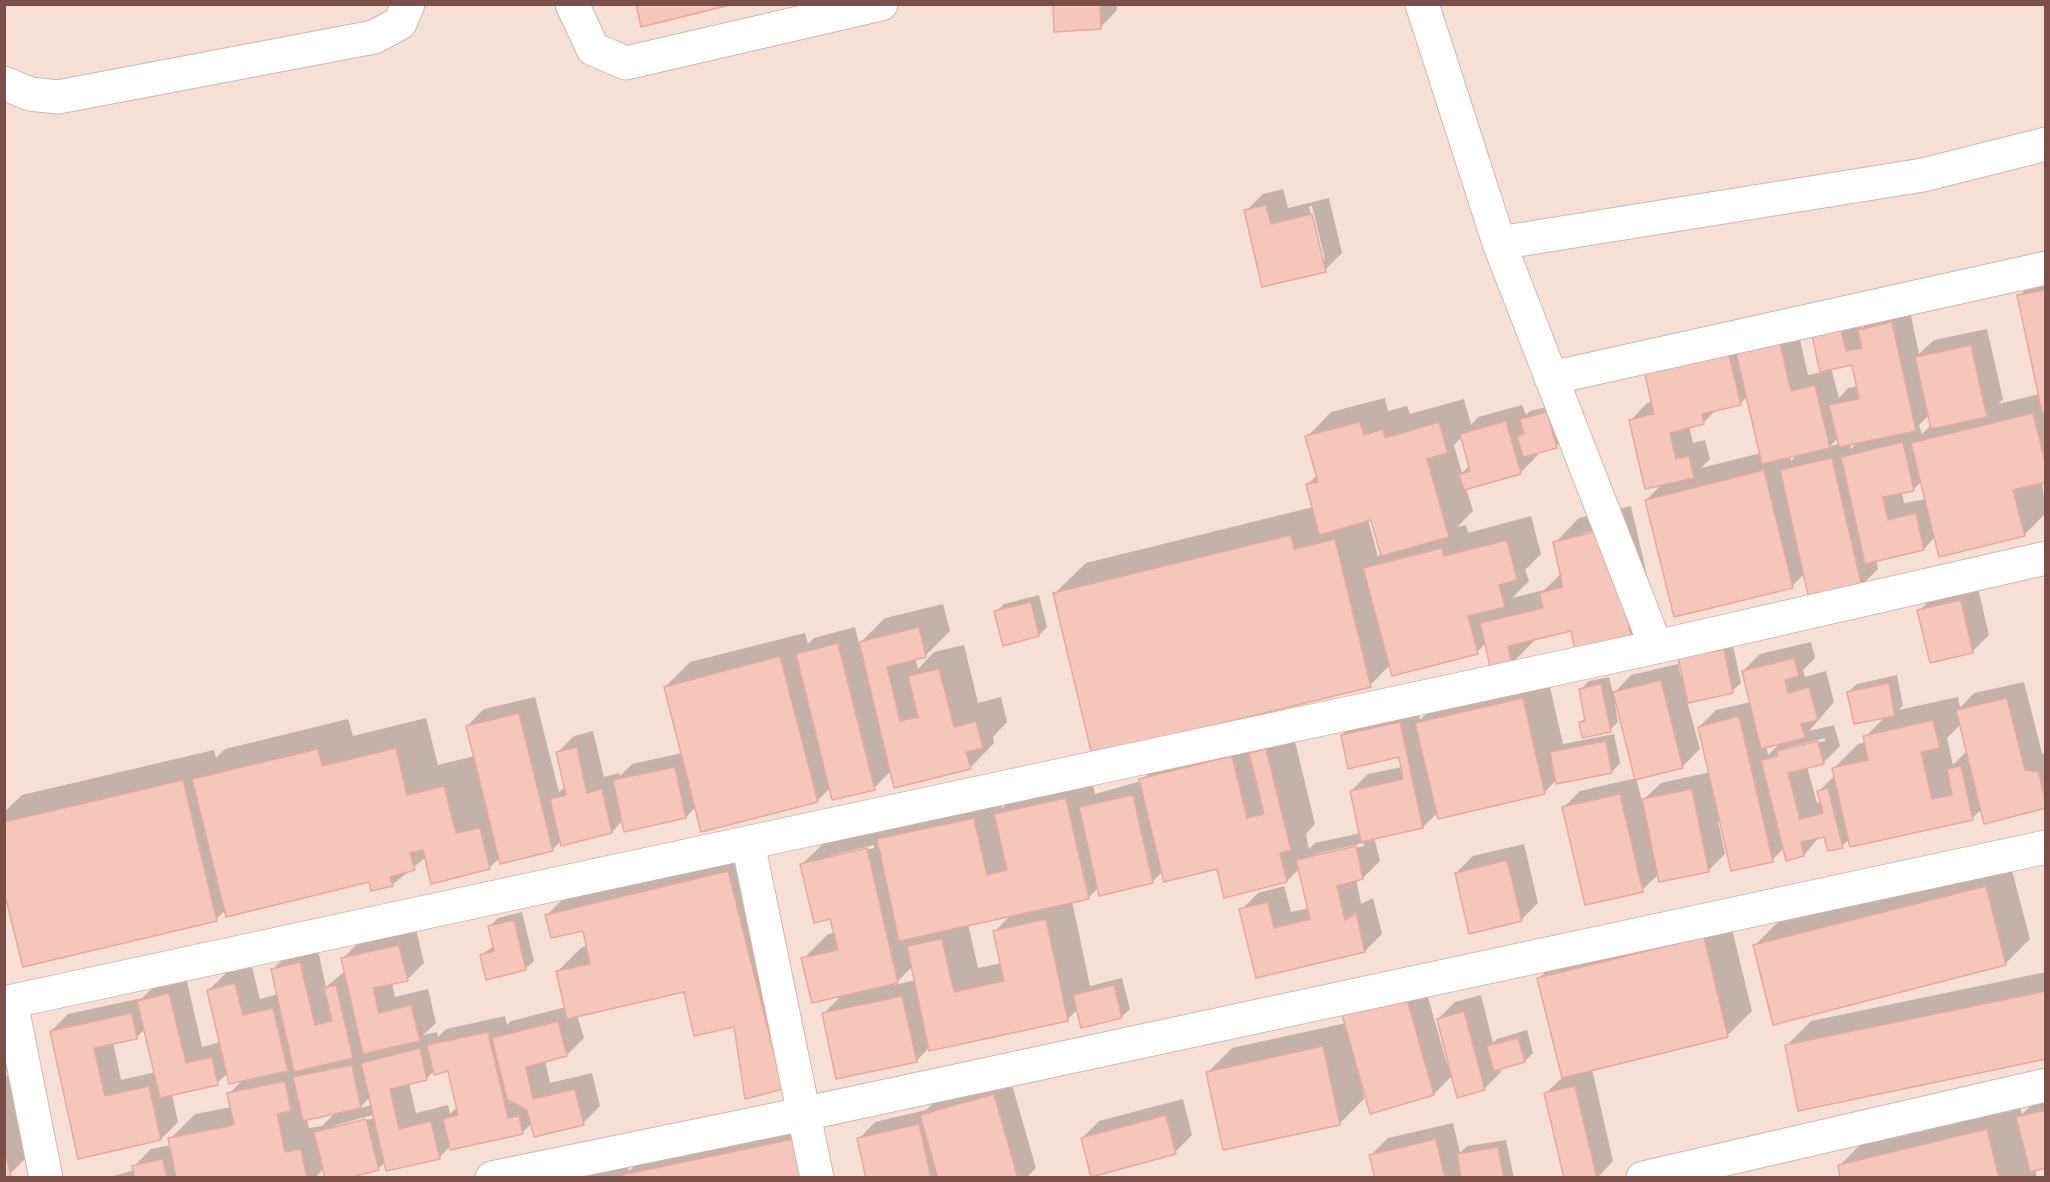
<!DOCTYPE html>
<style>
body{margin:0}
#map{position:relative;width:2050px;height:1182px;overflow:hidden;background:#feefe6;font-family:Manrope,sans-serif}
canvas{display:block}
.frame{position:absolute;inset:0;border:6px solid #794f48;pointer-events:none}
</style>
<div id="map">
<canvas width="2050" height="1182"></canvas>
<div class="frame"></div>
</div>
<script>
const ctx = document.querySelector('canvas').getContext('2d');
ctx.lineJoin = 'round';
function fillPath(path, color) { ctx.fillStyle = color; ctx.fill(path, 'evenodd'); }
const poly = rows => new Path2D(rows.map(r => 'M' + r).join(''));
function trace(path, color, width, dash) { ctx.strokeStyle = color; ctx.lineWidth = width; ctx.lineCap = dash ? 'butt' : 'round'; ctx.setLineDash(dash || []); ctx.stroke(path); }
const residential = poly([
 [5,5,2045,5,2045,1177,5,1177]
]);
const shadow = poly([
 [1054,4,1117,4,1117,10,1101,27],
 [1283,189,1288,208,1329,198,1342,253,1325,270,1246,211,1263,194],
 [1312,206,1325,260,1322,260,1309,207],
 [2046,277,2046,480,2042,481,2046,513,2024,535,1935,537,1924,549,1876,560,1878,569,1861,586,1805,573,1792,586,1646,500,1663,483,1631,420,1647,403,1653,402,1646,371,1797,327,1808,375,1822,372,1814,336,1858,313,1862,328,1877,313,1909,306,1919,354,1934,340,1987,329,2003,399,1998,404,2040,394,2019,296,2036,279],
 [1853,364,1858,386,1848,388,1839,398,1831,368],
 [1748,396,1761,453,1701,468,1710,459,1705,440,1693,443,1689,426,1703,423,1717,409,1740,404],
 [1929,415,1931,425,1922,434,1919,425],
 [1838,438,1840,444,1830,446],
 [1858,441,1851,449,1850,443],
 [1798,454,1791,461,1790,456],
 [1922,481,1926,499,1904,503,1902,492,1914,489],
 [1385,398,1388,411,1407,406,1410,414,1464,399,1471,425,1478,417,1522,405,1526,415,1530,411,1555,405,1564,438,1556,446,1536,452,1538,455,1521,472,1466,488,1473,511,1457,527,1466,525,1468,533,1531,516,1541,554,1525,570,1529,581,1512,598,1544,590,1562,573,1555,543,1579,518,1631,506,1656,614,1631,639,1572,629,1536,639,1511,664,1486,643,1477,652,1390,665,1370,685,1055,593,1086,563,1313,507,1307,485,1317,475,1307,437,1331,412],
 [1462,437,1470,465,1462,473,1454,445],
 [1372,518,1381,553,1378,557,1368,519],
 [1614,526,1581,537,1581,534],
 [1977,584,1989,635,1972,652,1919,611,1936,594],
 [1039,595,1047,627,1039,635,996,612,1004,604],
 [943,604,950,631,926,655,915,658,918,669,934,652,964,645,978,703,1001,697,1007,722,993,737,994,743,970,768,892,770,874,788,831,787,817,801,696,807,686,817,623,820,612,832,561,841,552,850,500,858,489,868,426,857,392,885,370,880,226,910,216,919,4,884,4,812,22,795,214,750,216,758,225,749,348,719,353,736,426,718,438,765,475,756,467,726,484,709,535,697,559,792,566,786,558,752,574,736,593,731,604,777,619,773,620,776,632,764,682,753,665,687,690,662,805,633,808,644,814,638,855,627,859,644,885,618],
 [1732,641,1741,683,1732,691,1687,701,1700,749,1683,766,1636,778,1642,801,1661,783,1710,772,1699,727,1716,710,1751,702,1743,671,1760,654,1811,642,1815,658,1803,670,1805,677,1826,671,1834,702,1809,731,1834,725,1840,746,1823,763,1807,767,1817,803,1822,802,1819,791,1835,775,1833,769,1858,744,1866,742,1865,737,1886,716,1848,692,1857,684,1897,675,1903,706,1898,710,1958,697,1960,708,1974,693,2024,682,2042,753,2046,754,2046,807,1982,809,1972,818,1850,839,1842,846,1825,835,1820,836,1804,855,1785,847,1772,860,1721,820,1718,821,1725,854,1708,871,1659,874,1642,890,1563,808,1580,791,1636,778,1617,703,1615,704,1618,722,1610,730,1580,723,1586,717,1580,690,1589,681,1609,677,1613,694,1631,675,1678,664,1681,677,1684,676,1680,659],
 [1961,724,1967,751,1953,765,1947,738],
 [1825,738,1825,741,1780,752,1785,748],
 [1782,742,1773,750,1768,755,1766,746],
 [1547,674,1563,744,1614,734,1620,763,1612,772,1557,779,1544,793,1438,812,1423,827,1374,837,1380,861,1363,878,1356,879,1361,904,1373,898,1382,934,1365,951,1257,977,1241,910,1258,893,1284,886,1291,912,1309,908,1300,868,1287,881,1219,867,1163,871,1153,881,1099,887,1088,898,1072,901,1090,986,1122,978,1130,1009,1121,1017,1078,1009,1067,1020,930,1047,916,1061,823,1014,843,994,803,959,828,934,835,933,831,918,802,864,827,840,999,794,1002,808,1020,790,1090,775,1095,794,1141,781,1165,755,1291,725,1315,824,1306,834,1309,849,1315,843,1361,833,1351,791,1368,774,1402,767,1400,756,1342,735,1359,718,1416,706,1420,720,1442,699],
 [1363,843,1364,846,1316,857,1316,854],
 [874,845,874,848,829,859,829,856],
 [1012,914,994,932,1002,963,978,968,968,924],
 [913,966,916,980,894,985],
 [1524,844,1538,903,1521,920,1456,873,1473,856],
 [752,847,782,1088,735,1025,685,990,577,1015,584,1038,567,1055,545,1060,550,1083,592,1073,600,1106,583,1123,532,1123,522,1133,450,1146,439,1158,386,1161,378,1169,324,1168,315,1178,106,1178,135,1170,134,1166,151,1149,171,1145,170,1139,195,1114,232,1107,229,1094,243,1079,228,1073,217,1083,172,1094,178,1122,161,1139,79,1157,51,1031,68,1014,142,998,156,985,186,977,202,1047,221,1042,209,990,226,973,252,967,260,999,278,994,272,970,289,953,317,946,326,987,345,971,342,959,359,942,416,929,424,963,407,980,392,983,395,997,428,989,436,1023,423,1035,437,1032,438,1037,446,1029,505,1016,507,1025,511,1021,566,1007,557,972,582,947,588,946,584,929,547,915,571,891],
 [145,1029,156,1072,121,1080,113,1042,137,1037],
 [435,1070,449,1070,458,1106,450,1114,448,1105,416,1113,409,1083,426,1079],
 [370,1097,372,1105,358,1109],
 [336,1112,322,1126,309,1128,307,1119],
 [373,1115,374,1118,333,1129,333,1126],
 [2010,863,2030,939,2005,964,1754,946,1779,921],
 [522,912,534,961,525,969,481,955,494,946,490,926,498,918],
 [1728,913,1752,1011,1727,1036,1592,1069,1613,1161,1597,1178,1546,1093,1563,1077,1539,978,1564,954],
 [2046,972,2046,1057,1786,1046,1811,1021],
 [1422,976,1447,1064,1450,1063,1438,1019,1455,1002,1481,995,1493,1043,1497,1039,1527,1030,1533,1053,1525,1061,1500,1068,1501,1072,1484,1089,1453,1075,1434,1094,1362,1087,1364,1099,1340,1123,1207,1073,1232,1048,1346,1023],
 [9,1075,27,1157,10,1174,4,1176,4,1076],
 [1010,1078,1036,1168,1026,1178,867,1178,859,1139,875,1122,926,1110,939,1098],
 [2046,1092,2046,1167,2035,1169,2037,1178,1842,1178,1839,1166,1870,1135,2018,1099,2022,1114],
 [1183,1099,1192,1135,1175,1152,1082,1138,1099,1121],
 [817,1115,830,1178,474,1178,622,1140,629,1171,649,1151],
 [1453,1123,1460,1153,1467,1146,1506,1140,1514,1178,1376,1178,1371,1155,1388,1138]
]);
const building = poly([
 [636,4,734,4,641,27,636,4],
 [1053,4,1100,4,1101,29,1054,32,1053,4],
 [1266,205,1271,224,1312,214,1326,272,1262,287,1244,210,1266,205],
 [2046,290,2046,412,2042,412,2017,295,2046,290],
 [1892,322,1916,431,1839,447,1829,405,1859,399,1852,365,1820,372,1812,335,1841,329,1846,351,1862,348,1858,330,1892,322],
 [1780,343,1791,391,1815,385,1830,448,1762,464,1736,353,1780,343],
 [1971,345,1987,417,1931,429,1915,357,1971,345],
 [1728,351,1741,405,1702,414,1704,424,1670,433,1676,459,1689,456,1694,478,1645,489,1629,420,1654,414,1644,370,1728,351],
 [1547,412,1557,448,1523,457,1517,436,1524,434,1520,419,1547,412],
 [2033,413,2046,466,2046,482,2013,490,2025,536,1939,557,1911,443,2033,413],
 [1506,421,1521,474,1464,490,1459,474,1470,471,1460,434,1506,421],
 [1360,422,1364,435,1383,429,1385,438,1439,422,1448,453,1427,459,1449,537,1381,556,1371,520,1319,535,1306,484,1318,482,1305,436,1360,422],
 [1903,442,1914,491,1883,497,1888,520,1916,513,1924,550,1865,564,1841,457,1903,442],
 [1832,458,1862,587,1809,599,1780,470,1832,458],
 [1764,470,1793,588,1674,617,1645,500,1764,470],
 [1607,529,1632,640,1576,654,1571,631,1508,646,1512,665,1491,670,1480,623,1543,608,1540,593,1563,587,1553,542,1607,529],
 [1291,535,1294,549,1335,539,1371,687,1092,755,1053,593,1291,535],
 [1507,540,1517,580,1499,585,1505,607,1468,616,1478,654,1392,676,1363,568,1442,548,1444,556,1507,540],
 [1961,600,1973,653,1930,663,1917,610,1961,600],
 [1031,602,1039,636,1003,646,994,611,1031,602],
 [919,627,926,657,887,667,900,721,918,717,908,676,939,669,954,727,976,721,983,748,966,752,971,769,894,788,859,642,919,627],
 [838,643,875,790,832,800,796,654,838,643],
 [1724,649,1733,693,1688,703,1678,658,1724,649],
 [780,656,818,802,701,832,664,687,780,656],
 [1794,658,1799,676,1785,680,1788,693,1809,687,1818,720,1801,724,1805,738,1761,749,1742,671,1794,658],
 [1661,680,1683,768,1635,780,1613,692,1661,680],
 [1889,683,1895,716,1854,724,1847,692,1889,683],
 [1601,684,1611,732,1582,738,1579,722,1585,721,1579,689,1601,684],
 [1523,698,1545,794,1438,819,1415,723,1523,698],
 [2007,698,2025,770,2039,772,2046,808,1984,824,1956,710,2007,698],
 [519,713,553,851,500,864,466,726,519,713],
 [1739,716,1773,862,1731,871,1698,727,1739,716],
 [1933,720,1940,748,1921,752,1932,799,1952,795,1947,769,1961,766,1973,820,1850,847,1832,768,1868,760,1863,736,1933,720],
 [1400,722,1423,828,1361,842,1350,791,1403,779,1399,757,1348,769,1341,735,1400,722],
 [1606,741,1612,773,1556,784,1550,752,1606,741],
 [1818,741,1824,764,1788,773,1800,819,1823,813,1817,791,1828,788,1843,848,1828,851,1824,837,1801,842,1804,856,1786,861,1761,760,1778,756,1777,751,1818,741],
 [577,747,587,793,602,789,612,833,561,846,550,799,566,795,556,752,577,747],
 [396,748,407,795,444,786,456,833,480,828,490,869,431,884,423,850,410,853,415,870,390,877,393,886,371,891,369,882,226,917,192,779,318,749,322,766,396,748],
 [1266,749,1291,850,1280,853,1287,882,1224,898,1217,869,1164,882,1139,779,1232,756,1247,818,1264,814,1249,753,1266,749],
 [675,767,686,818,624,832,613,780,675,767],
 [183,780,217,921,23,967,4,891,4,822,183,780],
 [1692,789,1709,872,1659,882,1642,799,1692,789],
 [1620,794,1643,892,1585,905,1562,807,1620,794],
 [1133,795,1153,883,1099,896,1079,807,1133,795],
 [1066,798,1089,899,899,941,877,839,974,818,987,875,1007,870,994,814,1066,798],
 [1356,846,1363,879,1337,886,1345,920,1356,913,1365,952,1256,978,1239,909,1268,902,1274,928,1310,919,1296,860,1356,846],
 [867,848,898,983,812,1003,801,958,838,950,830,919,814,923,800,864,867,848],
 [1507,860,1522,921,1469,934,1455,873,1507,860],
 [728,871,783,1089,745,1099,734,1027,694,1036,684,992,567,1019,556,971,590,964,583,931,551,938,545,915,728,871],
 [1986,886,2006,965,1773,1025,1753,945,1986,886],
 [1046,919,1068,1021,929,1051,907,946,942,939,954,992,1004,981,993,931,1046,919],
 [514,920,526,970,486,980,480,955,494,951,488,926,514,920],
 [1704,937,1728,1037,1562,1078,1537,978,1704,937],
 [399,945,408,981,373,988,379,1013,411,1005,420,1041,363,1054,341,958,399,945],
 [300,962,315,1025,332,1021,324,988,336,985,353,1058,294,1072,271,969,300,962],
 [235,983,243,1015,273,1008,288,1071,229,1084,207,990,235,983],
 [1114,985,1122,1018,1081,1028,1073,995,1114,985],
 [2046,991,2046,1059,1798,1111,1785,1045,2046,991],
 [1405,992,1434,1095,1370,1114,1341,1011,1405,992],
 [169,993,186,1063,212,1057,218,1085,160,1098,137,1001,169,993],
 [902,996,917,1062,836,1079,822,1013,902,996],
 [1464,1011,1485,1090,1457,1098,1437,1019,1464,1011],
 [132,1013,137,1039,94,1048,105,1096,149,1086,161,1140,78,1159,50,1031,132,1013],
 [558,1021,567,1056,526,1067,533,1099,575,1089,584,1125,534,1137,527,1110,507,1099,492,1038,558,1021],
 [488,1032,508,1118,519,1116,523,1134,450,1150,443,1119,458,1115,448,1071,434,1075,427,1045,488,1032],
 [1518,1038,1525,1062,1494,1071,1487,1046,1518,1038],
 [1323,1046,1340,1125,1223,1150,1206,1072,1323,1046],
 [420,1048,427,1080,390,1089,399,1129,431,1121,440,1159,386,1171,361,1063,420,1048],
 [352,1065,361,1108,303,1121,293,1077,352,1065],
 [285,1081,291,1111,277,1114,285,1152,301,1149,307,1178,176,1178,168,1138,234,1125,227,1093,285,1081],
 [1575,1086,1597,1178,1564,1178,1544,1093,1575,1086],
 [994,1094,1018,1178,938,1178,920,1115,994,1094],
 [2046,1110,2046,1168,2030,1172,2016,1117,2046,1110],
 [1166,1115,1176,1154,1091,1177,1081,1138,1166,1115],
 [366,1119,379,1170,348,1178,325,1178,314,1132,366,1119],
 [919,1124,931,1178,866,1178,857,1138,919,1124],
 [1987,1129,1999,1178,1840,1178,1838,1165,1987,1129],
 [793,1139,801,1178,623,1178,622,1175,793,1139],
 [1436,1139,1445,1178,1375,1178,1369,1155,1436,1139],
 [4,1147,11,1176,4,1177,4,1147],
 [1498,1147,1504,1178,1461,1178,1457,1154,1498,1147],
 [163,1159,167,1178,135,1178,132,1166,163,1159]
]);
const minor = poly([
 [572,4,593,49,626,63,881,4],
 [1422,4,1499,243,1656,647],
 [4,83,30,94,58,97,374,37,400,23,408,4],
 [1499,243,1923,175,2046,144],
 [1551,378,2046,268],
 [748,843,817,1178],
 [11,1002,46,1178],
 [4,1003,1656,647,2046,558],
 [492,1178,803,1114,2046,847],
 [1643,1178,2046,1085]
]);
fillPath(residential, '#f6dfd4');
fillPath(shadow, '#0003');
fillPath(building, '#f5c6bc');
trace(building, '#e9a89b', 1.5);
trace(minor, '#d3b6ad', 35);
trace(minor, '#fff', 33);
</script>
